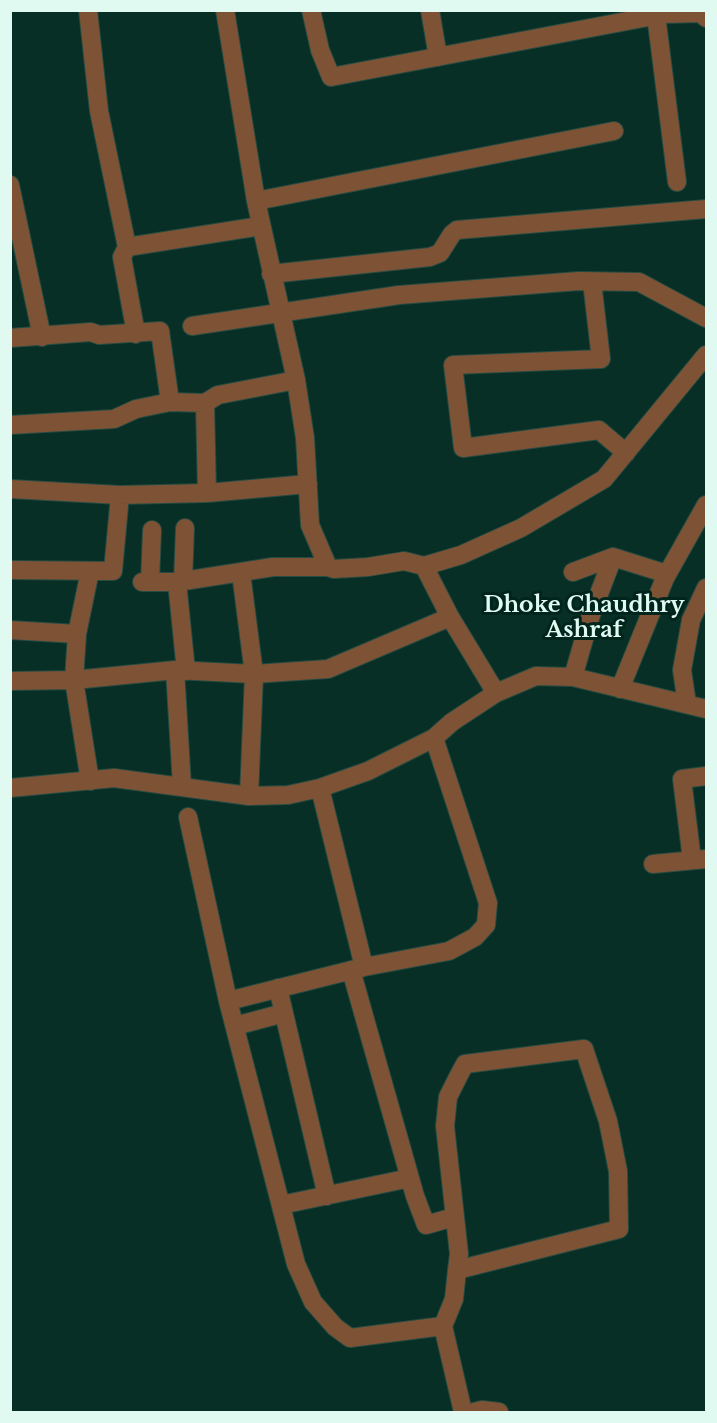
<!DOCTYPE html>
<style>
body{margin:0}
#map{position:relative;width:717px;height:1423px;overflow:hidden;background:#082f26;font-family:"Libre Baskerville",serif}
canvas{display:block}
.frame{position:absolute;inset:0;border:12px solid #e0f9f1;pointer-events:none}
</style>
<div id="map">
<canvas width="717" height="1423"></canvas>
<div class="frame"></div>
</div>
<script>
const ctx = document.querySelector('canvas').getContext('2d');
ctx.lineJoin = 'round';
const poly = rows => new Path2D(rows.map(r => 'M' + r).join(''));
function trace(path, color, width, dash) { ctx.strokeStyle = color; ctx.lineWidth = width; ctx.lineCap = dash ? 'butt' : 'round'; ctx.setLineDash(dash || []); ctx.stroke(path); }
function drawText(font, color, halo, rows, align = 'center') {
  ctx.font = font + ' "Libre Baskerville",serif'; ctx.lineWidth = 6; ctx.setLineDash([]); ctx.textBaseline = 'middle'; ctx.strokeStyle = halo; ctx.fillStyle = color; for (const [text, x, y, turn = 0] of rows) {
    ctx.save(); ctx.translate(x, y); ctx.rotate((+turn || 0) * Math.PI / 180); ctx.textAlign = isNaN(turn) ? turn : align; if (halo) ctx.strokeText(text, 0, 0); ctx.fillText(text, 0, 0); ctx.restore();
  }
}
const minor = poly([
 [88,10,99,111,127,247,261,226],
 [225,10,256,201,296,380,305,438,310,525,328,567,334,569,368,567,404,561,424,566,450,617,496,693],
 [311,10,320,50,331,77,664,14,701,13,706,18],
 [430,10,438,57],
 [656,15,677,182],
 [10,185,42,337],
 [256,201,614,131],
 [127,247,122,257,136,334],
 [271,274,430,257,440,253,452,234,457,230,706,209],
 [592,282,601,359,453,365,463,448,599,430,626,453],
 [192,326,399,295,579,281,639,282,706,318],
 [10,338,91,332,99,335,160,331,170,402],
 [205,403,207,493],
 [10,425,114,419,136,409,170,402,205,403,218,395,296,380],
 [10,489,120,495,207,493,308,484],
 [424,566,461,555,521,528,604,479,706,355],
 [10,570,113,571,120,495],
 [90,571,77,634,74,680,90,781],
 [573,572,613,557,667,574],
 [241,573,254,674,249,796],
 [183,581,185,528],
 [142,582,177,582,273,567,328,567],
 [150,582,152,530],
 [177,582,186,671],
 [10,630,77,634],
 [175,670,254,674,328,669,450,617],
 [573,677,591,615,613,557],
 [10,681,74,680,175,670,182,786],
 [620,689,665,578,706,505],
 [687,704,682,670,691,620,706,588],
 [10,788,114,778,249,796,288,795,320,788,368,771,434,738,452,722,496,693,536,676,573,677,706,709],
 [320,788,364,967],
 [188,817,228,1001,296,1264,313,1302,335,1327,350,1338,443,1326,463,1412],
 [692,860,682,779,706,776],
 [653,864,706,859],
 [351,970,415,1196,426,1225,454,1217],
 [278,988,327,1196],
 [228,1001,364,967,449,951,475,937,486,925,488,903,434,738],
 [235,1026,284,1013],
 [281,1205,410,1178],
 [443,1326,454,1299,457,1270,459,1254,445,1126,448,1097,459,1075,465,1064,584,1049,608,1121,618,1171,619,1229,457,1270],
 [474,1412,482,1410,499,1412]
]);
const neighbourhoodNames = [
 ["Dhoke Chaudhry",584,606],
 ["Ashraf",584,631]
];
trace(minor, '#264b42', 20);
trace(minor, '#7e5335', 18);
drawText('bold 22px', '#e0f9f1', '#00251c', neighbourhoodNames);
</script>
